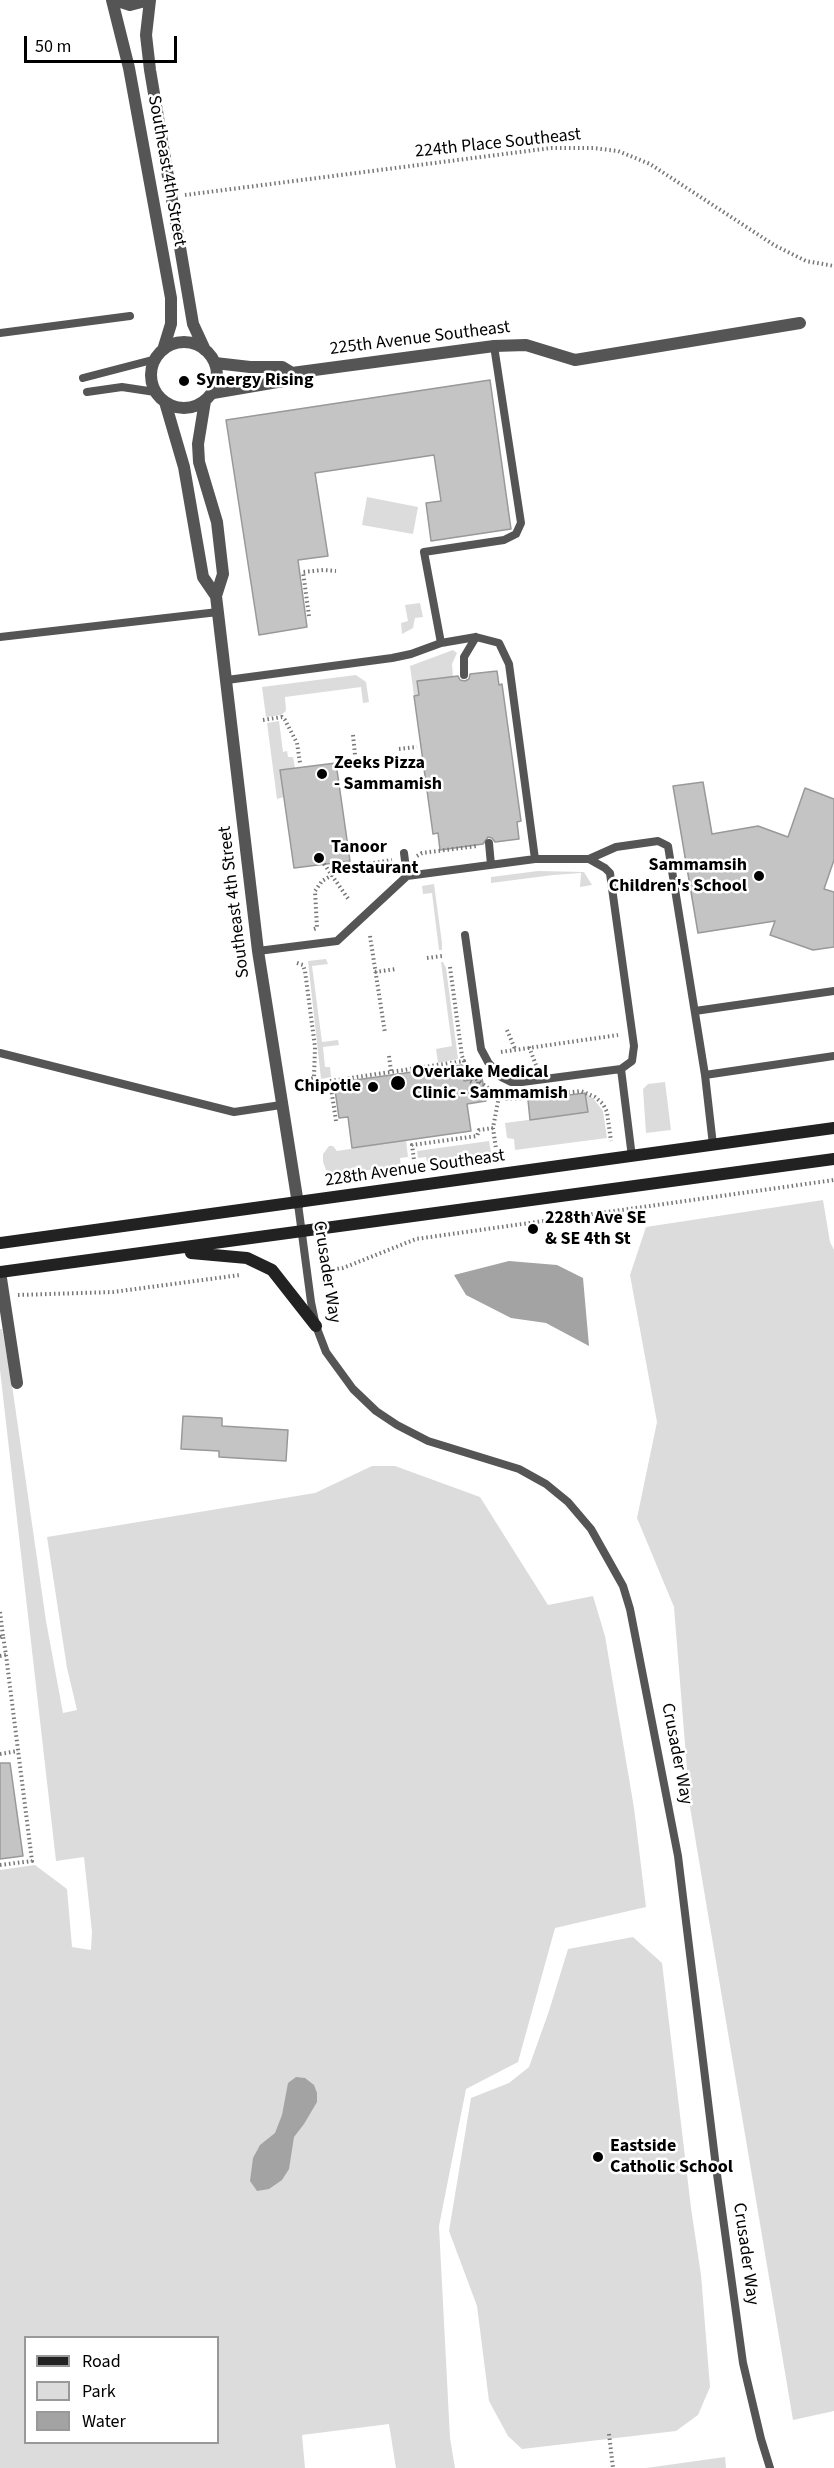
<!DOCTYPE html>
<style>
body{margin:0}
#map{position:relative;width:834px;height:2468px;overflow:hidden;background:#fff;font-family:"Source Sans 3",sans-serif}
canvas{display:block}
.legend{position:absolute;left:24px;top:2336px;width:195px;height:108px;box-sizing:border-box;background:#fff;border:2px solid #999;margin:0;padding:8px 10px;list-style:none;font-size:18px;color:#000}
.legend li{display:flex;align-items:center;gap:12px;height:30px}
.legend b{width:30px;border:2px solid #999}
.scale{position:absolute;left:24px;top:36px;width:153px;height:27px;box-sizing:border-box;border:3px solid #000;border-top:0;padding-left:8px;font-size:18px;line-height:21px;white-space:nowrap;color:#000;-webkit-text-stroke:4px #fff;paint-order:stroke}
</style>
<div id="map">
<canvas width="834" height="2468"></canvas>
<ul class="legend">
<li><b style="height:8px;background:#222"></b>Road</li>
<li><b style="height:16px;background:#dcdcdc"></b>Park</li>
<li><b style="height:16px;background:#a3a3a3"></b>Water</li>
</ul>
<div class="scale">50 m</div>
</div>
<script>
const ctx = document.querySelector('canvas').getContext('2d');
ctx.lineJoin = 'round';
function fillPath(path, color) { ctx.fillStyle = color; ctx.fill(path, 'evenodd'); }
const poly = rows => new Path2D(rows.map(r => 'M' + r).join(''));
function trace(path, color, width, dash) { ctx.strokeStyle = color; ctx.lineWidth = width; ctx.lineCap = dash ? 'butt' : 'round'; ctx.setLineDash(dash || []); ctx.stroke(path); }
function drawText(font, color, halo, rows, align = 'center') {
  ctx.font = font + ' "Source Sans 3",sans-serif'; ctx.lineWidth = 5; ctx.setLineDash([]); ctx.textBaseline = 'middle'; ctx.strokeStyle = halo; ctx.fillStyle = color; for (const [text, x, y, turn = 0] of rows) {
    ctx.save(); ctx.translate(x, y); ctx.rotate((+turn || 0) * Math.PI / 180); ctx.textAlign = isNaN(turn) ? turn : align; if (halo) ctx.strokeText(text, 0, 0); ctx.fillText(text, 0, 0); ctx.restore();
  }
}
const green = poly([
 [367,497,418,507,413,534,362,525],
 [420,603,423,617,415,618,413,628,402,634,401,623,408,621,405,605],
 [453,650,457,653,452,664,453,677,417,681,419,695,414,696,410,666],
 [356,675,366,682,369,702,363,703,361,687,285,697,286,711,281,715,266,717,262,687],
 [279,721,283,752,287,751,288,757,293,757,295,768,284,797,277,799,267,723],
 [538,871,584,872,592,885,580,887,581,873,553,875,491,883,491,877],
 [434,884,442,943,442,950,439,950,432,893,423,894,422,886],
 [326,959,328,964,312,966,322,1042,338,1040,339,1045,323,1047,325,1067,330,1067,331,1077,321,1079,308,961],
 [441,962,443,962,446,968,458,1059,438,1063,436,1049,452,1046],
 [665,1082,671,1130,646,1133,643,1089,648,1084],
 [585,1093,593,1098,603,1111,607,1138,515,1150,514,1139,507,1138,505,1123,588,1112],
 [406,1140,408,1157,400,1158,401,1166,338,1174,326,1170,323,1162,323,1154,329,1146,333,1146,337,1151],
 [489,1141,491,1153,427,1162,426,1157,418,1158,417,1151],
 [823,1200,830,1242,834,1250,834,2411,793,2420,690,1807,674,1607,637,1518,657,1422,630,1275,646,1227],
 [0,1329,2,1329,12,1385,46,1621,63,1713,77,1710,67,1668,47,1537,315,1493,372,1466,395,1466,480,1497,548,1605,593,1596,605,1636,634,1808,646,1907,555,1928,518,2062,466,2089,439,2226,450,2438,455,2468,396,2468,389,2424,302,2435,305,2468,0,2468,0,1870,35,1865,67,1889,72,1947,91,1950,92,1932,84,1857,56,1861,0,1370],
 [26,2338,218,2338,218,2442,26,2442],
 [633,1937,662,1963,691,2208,701,2275,710,2387,698,2415,676,2431,522,2449,508,2436,489,2401,477,2306,449,2231,471,2098,509,2083,529,2067,549,2011,568,1949],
 [725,2457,726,2468,646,2468]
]);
const water = poly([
 [509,1261,557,1265,583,1278,589,1346,546,1323,511,1318,466,1295,454,1275],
 [296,2077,305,2078,314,2085,317,2093,317,2102,304,2124,294,2137,289,2169,282,2180,269,2189,257,2191,250,2181,253,2158,260,2145,275,2133,282,2115,288,2083]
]);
const building = poly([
 [490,380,511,529,431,541,426,503,441,501,434,455,315,473,328,556,298,560,307,627,259,635,226,420,490,380],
 [497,671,499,685,502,684,521,821,517,822,519,839,495,842,492,838,488,837,483,844,440,850,438,833,433,834,414,696,419,695,417,681,458,676,460,680,465,681,469,679,470,674,497,671],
 [336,763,350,861,294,868,280,770,336,763],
 [703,782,712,834,758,826,788,837,805,788,834,799,834,860,824,889,834,892,834,947,813,950,770,935,775,921,698,933,673,786,703,782],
 [462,1065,464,1081,482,1078,486,1101,467,1104,471,1131,352,1148,348,1117,339,1118,334,1083,462,1065],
 [585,1093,588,1112,530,1120,528,1100,585,1093],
 [183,1416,222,1418,222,1426,288,1430,286,1461,219,1457,219,1451,181,1449,183,1416],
 [0,1763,10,1763,23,1856,0,1859,0,1763]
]);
const path = poly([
 [185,195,551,148,593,148,618,151,650,164,774,245,806,261,834,266],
 [309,616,303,572,323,570,336,571],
 [263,720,282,717,285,720,297,743,300,763],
 [353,735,355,755],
 [399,749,417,747],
 [417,856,422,853,477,846],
 [324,864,349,900],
 [314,929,317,928,315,891,322,881,344,868,392,860],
 [370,936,385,1033],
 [427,958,442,956],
 [297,963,303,965,305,971,315,1047,314,1078,305,1080],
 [450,967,462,1056,465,1064,476,1079,499,1096,507,1099,523,1098],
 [375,972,396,969],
 [507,1030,515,1049],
 [529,1047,536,1065],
 [501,1052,618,1035],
 [389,1056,391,1071],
 [546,1095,581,1091,595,1097,603,1104,607,1112,611,1141],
 [336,1121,330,1081,464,1061,468,1080,472,1082,474,1097,480,1096,478,1081],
 [497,1156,493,1128,499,1096],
 [415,1168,412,1145,477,1136,479,1130,493,1128],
 [320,1267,330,1270,343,1268,416,1239,834,1180],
 [18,1295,113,1292,240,1275],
 [0,1612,3,1636],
 [0,1637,3,1636,6,1655,0,1656],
 [0,1754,18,1751],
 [0,1865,32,1861,6,1655],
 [609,2434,613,2468]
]);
const service = poly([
 [0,333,130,316],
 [494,346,521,523,516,534,504,540,424,552,441,643,476,637,499,643,509,664,535,859],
 [83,378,156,359],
 [87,392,122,387,155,392],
 [0,637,218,612],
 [464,675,464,657,476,637],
 [227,680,392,658,411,654,441,643],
 [489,843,491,865],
 [404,853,407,876],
 [589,859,616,847,658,841,668,846,705,1075,713,1145],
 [258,951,337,941,407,876,535,859,589,859,605,868,610,873,611,881,634,1046,632,1061,621,1069,522,1082,511,1082,501,1077,488,1062,481,1049,465,935],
 [695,1011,834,991],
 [0,1053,234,1112,281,1105],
 [621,1069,632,1157],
 [705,1075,834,1056],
 [298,1204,311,1302,316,1326,326,1352,353,1389,376,1411,397,1425,428,1441,519,1469,546,1484,568,1502,591,1529,623,1586,630,1609,678,1856,716,2167,743,2363,761,2439,770,2468]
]);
const minor = poly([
 [215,363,250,367,282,367,292,373],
 [213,393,283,381,292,373,494,346,526,345,575,360,800,323],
 [0,1272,17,1383]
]);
const tertiary = poly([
 [112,0,129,68,171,298,171,324,163,350],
 [115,0,130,5,149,0],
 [150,0,146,35,150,70,193,324,205,350],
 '151 375a33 33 0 1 1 66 0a33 33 0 1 1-66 0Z',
 [205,401,198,444,199,462,217,522,223,574,216,596,258,951,298,1204],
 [165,402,184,467,203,577,216,596]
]);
const secondary = poly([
 [0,1243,834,1128],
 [191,1253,247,1258,272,1270,316,1326],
 [0,1272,834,1159]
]);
const markers = [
 [184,381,6,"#000"],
 [322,774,6,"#000"],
 [319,858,6,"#000"],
 [759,876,6,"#000"],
 [398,1083,8,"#000"],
 [373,1087,6,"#000"],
 [533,1229,6,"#000"],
 [598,2157,6,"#000"]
];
const streetNames = [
 ["224th Place Southeast",498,144,-6],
 ["Southeast 4th Street",166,171,80],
 ["225th Avenue Southeast",420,339,-7],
 ["Southeast 4th Street",235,902,-97],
 ["228th Avenue Southeast",415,1169,-8],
 ["Crusader Way",326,1272,81],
 ["Crusader Way",676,1754,79],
 ["Crusader Way",745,2254,82]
];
const poiNames = [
 ["Synergy Rising",196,381],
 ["Zeeks Pizza",334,764],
 ["- Sammamish",334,785],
 ["Tanoor",331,848],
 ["Restaurant",331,869],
 ["Sammamsih",747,866,"right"],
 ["Children's School",747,887,"right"],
 ["Overlake Medical",412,1073],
 ["Clinic - Sammamish",412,1094],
 ["Chipotle",361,1087,"right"],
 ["228th Ave SE",545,1219],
 ["& SE 4th St",545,1240],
 ["Eastside",610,2147],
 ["Catholic School",610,2168]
];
fillPath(green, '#dcdcdc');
fillPath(water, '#a3a3a3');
fillPath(building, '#c4c4c4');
trace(building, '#999', 1.5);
trace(path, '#777', 4, [1.5, 3]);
trace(service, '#555', 8);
trace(minor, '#555', 12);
trace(tertiary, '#555', 12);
trace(secondary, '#222', 12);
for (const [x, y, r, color] of markers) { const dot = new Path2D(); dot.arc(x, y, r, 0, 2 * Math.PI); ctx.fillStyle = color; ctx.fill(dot); trace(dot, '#fff', 2); }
drawText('18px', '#000', '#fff', streetNames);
drawText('bold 18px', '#000', '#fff', poiNames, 'left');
</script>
